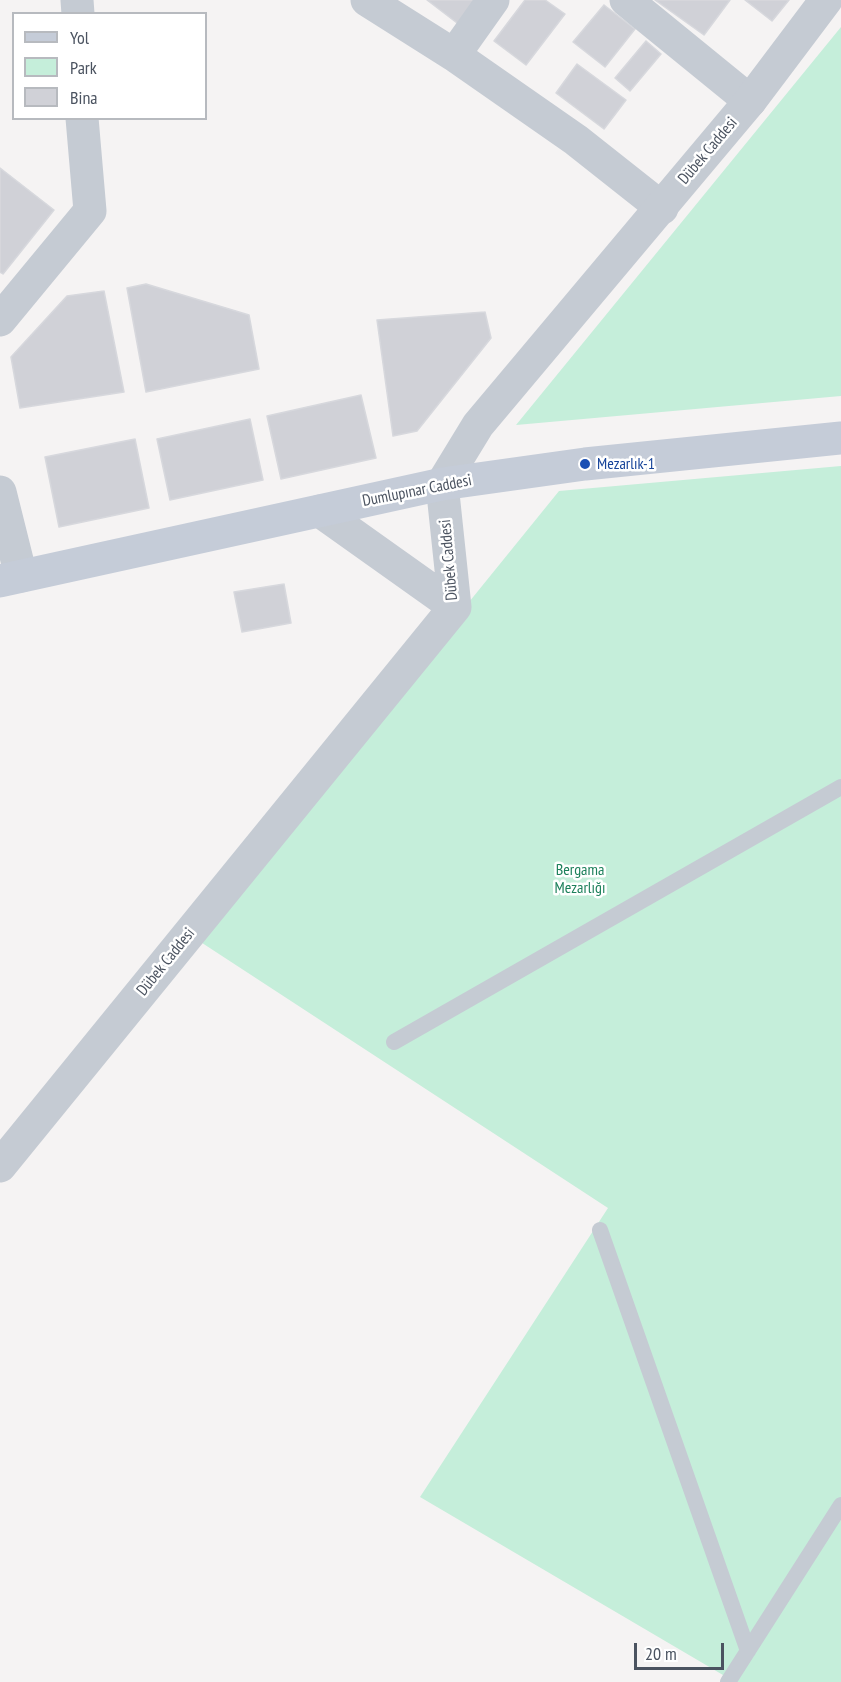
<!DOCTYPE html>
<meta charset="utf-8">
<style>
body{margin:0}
#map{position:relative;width:841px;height:1682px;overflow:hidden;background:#f5f3f3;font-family:"PT Sans Narrow",sans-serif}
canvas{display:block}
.legend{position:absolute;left:12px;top:12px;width:195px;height:108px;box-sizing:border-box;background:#fff;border:2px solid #b7babf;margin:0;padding:8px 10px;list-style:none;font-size:18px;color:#4b5360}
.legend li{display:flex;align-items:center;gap:12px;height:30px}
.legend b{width:30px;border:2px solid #b7babf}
.scale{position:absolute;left:634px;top:1643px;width:90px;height:27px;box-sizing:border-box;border:3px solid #4b5360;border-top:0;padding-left:8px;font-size:18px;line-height:21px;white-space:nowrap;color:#4b5360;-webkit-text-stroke:4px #fff;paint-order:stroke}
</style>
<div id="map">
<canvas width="841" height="1682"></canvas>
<ul class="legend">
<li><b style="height:8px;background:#c5ccd8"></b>Yol</li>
<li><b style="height:16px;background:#c5eeda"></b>Park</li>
<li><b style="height:16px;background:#d0d1d7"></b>Bina</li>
</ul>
<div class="scale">20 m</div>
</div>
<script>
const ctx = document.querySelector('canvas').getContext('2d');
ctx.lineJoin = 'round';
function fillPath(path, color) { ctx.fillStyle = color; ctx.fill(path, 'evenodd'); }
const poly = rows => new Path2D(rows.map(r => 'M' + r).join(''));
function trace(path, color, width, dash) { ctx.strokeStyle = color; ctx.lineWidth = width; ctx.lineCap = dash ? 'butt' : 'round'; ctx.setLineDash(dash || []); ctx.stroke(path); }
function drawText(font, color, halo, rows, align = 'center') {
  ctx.font = font + ' "PT Sans Narrow",sans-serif'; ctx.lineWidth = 5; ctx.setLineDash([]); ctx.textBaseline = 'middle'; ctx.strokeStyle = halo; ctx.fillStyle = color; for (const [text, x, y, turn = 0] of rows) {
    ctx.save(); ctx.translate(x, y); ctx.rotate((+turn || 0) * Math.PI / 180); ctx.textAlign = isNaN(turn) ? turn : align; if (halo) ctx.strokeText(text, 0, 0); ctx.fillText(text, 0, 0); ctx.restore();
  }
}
const green = poly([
 [841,27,841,396,516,425],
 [841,466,841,1682,721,1682,723,1675,420,1497,608,1208,196,939,559,491]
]);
const building = poly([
 [427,0,481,0,461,26,427,0],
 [525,0,545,0,565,14,526,65,494,41,525,0],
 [655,0,730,0,704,35,655,0],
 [745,0,789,0,772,21,745,0],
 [604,5,635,29,605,67,573,42,604,5],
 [646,41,661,54,630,91,615,78,646,41],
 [577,64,626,100,604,129,556,93,577,64],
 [0,168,54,210,3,274,0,272,0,168],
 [146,284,249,315,259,369,146,392,127,288,146,284],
 [104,291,124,392,20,408,11,357,67,296,104,291],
 [485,312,491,338,417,431,393,436,377,320,485,312],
 [361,395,376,458,281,479,267,416,361,395],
 [250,419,263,480,170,500,157,439,250,419],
 [135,439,149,508,59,527,45,457,135,439],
 [284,584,291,623,242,632,234,592,284,584]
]);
const service = poly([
 [394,1042,841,787],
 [600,1230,748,1651],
 [728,1682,841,1505]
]);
const minor = poly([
 [77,0,78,14],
 [367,0,454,55,576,140,662,208],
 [626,0,750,101],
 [454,55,493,0],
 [0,320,90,211,82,118],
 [0,492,21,576]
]);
const tertiary = poly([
 [320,511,455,607],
 [0,1166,455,607,442,484,478,425,750,101,826,0]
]);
const secondary = poly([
 [0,581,442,484,585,464,841,438]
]);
const markers = [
 [585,464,6,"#1a4fb4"]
];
const streetNames = [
 ["Dübek Caddesi",708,151,-50],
 ["Dumlupınar Caddesi",417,491,-11],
 ["Dübek Caddesi",449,560,-95],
 ["Dübek Caddesi",166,962,-51]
];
const transitNames = [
 ["Mezarlık-1",597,464]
];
const parkNames = [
 ["Bergama",580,870],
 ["Mezarlığı",580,888]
];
fillPath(green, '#c5eeda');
fillPath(building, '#d0d1d7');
trace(building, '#d7d8dd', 1.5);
trace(service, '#c5cbd3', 16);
trace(minor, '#c5cbd3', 33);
trace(tertiary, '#c5cbd3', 33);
trace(secondary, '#c5ccd8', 33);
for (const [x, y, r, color] of markers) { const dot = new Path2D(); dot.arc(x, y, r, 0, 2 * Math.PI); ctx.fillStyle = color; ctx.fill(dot); trace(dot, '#fff', 2); }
drawText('16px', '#4b5360', '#fff', streetNames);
drawText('16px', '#164399', '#fff', transitNames, 'left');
drawText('16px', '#1d805b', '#fff', parkNames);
</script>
